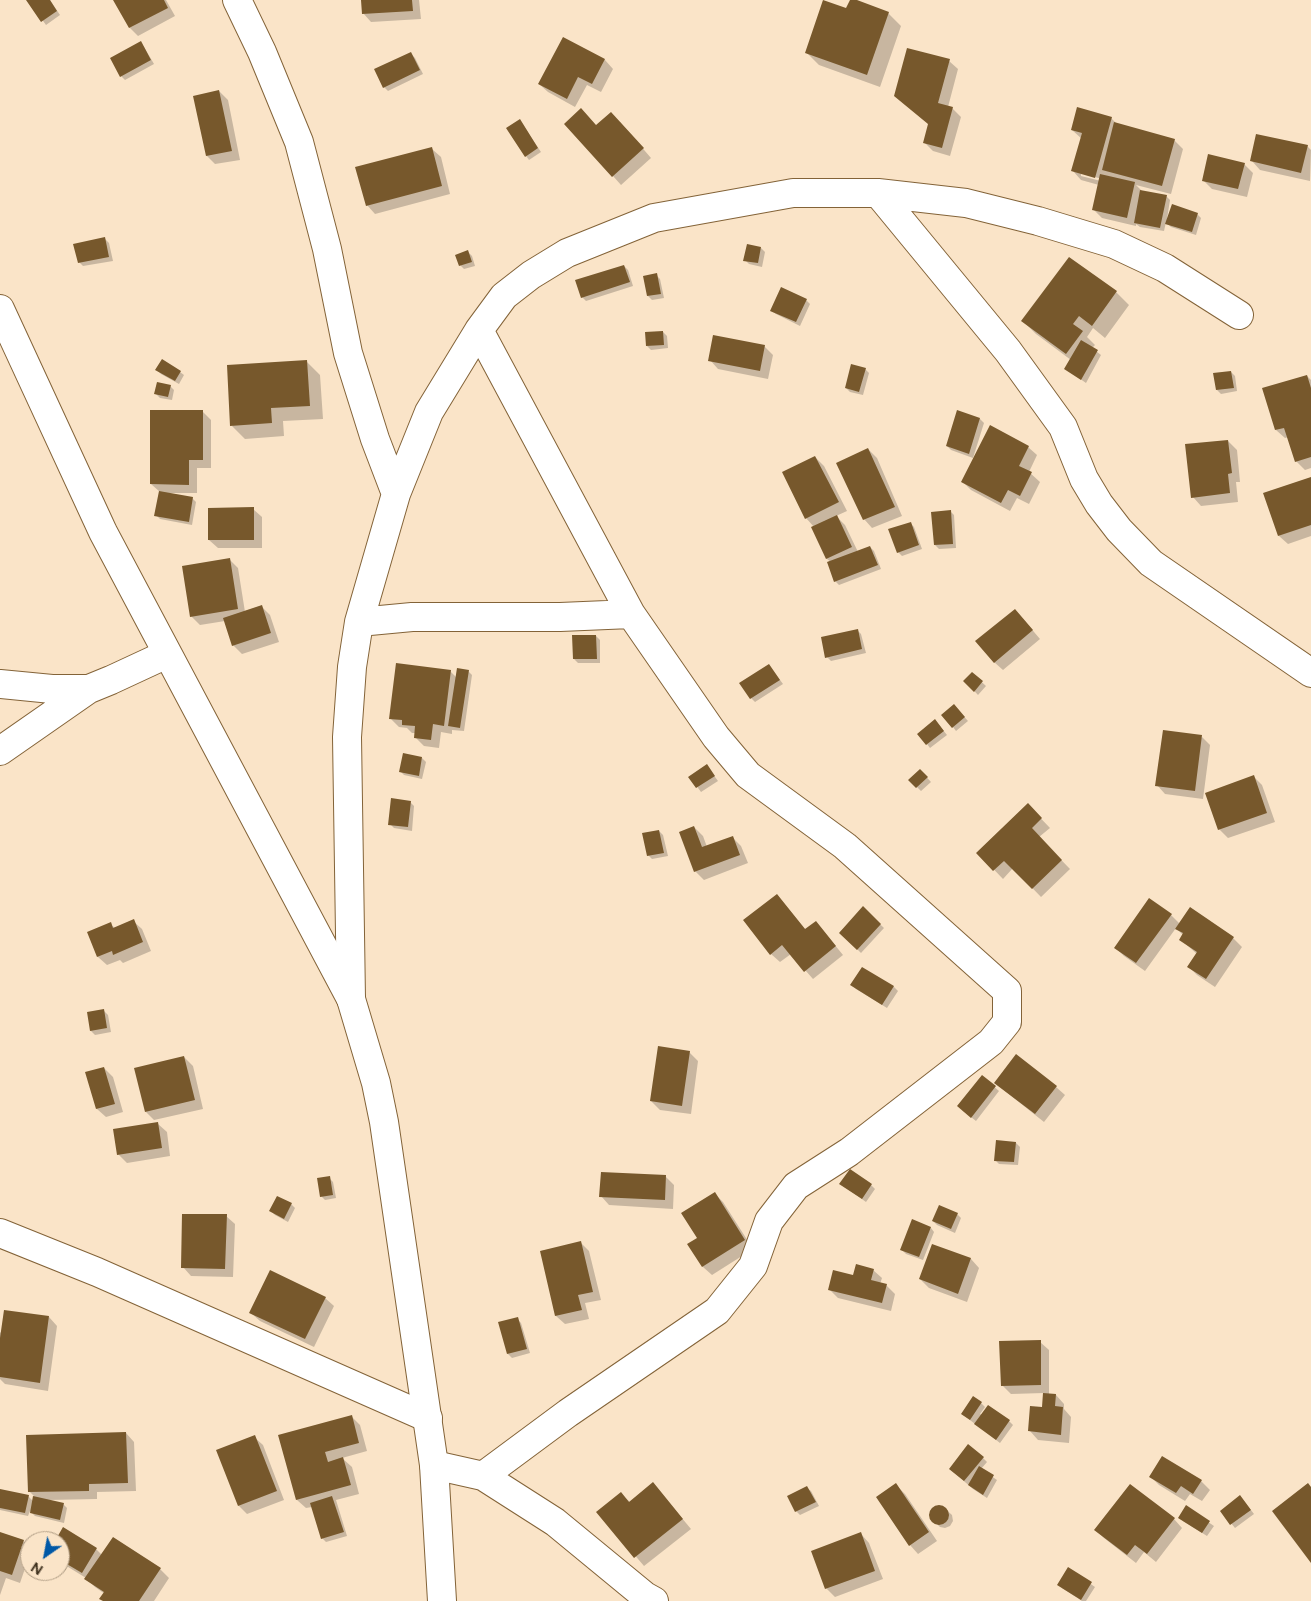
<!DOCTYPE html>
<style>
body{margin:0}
#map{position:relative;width:1311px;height:1601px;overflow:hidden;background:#fae4c8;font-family:Figtree,sans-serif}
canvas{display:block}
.north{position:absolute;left:20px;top:1531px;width:50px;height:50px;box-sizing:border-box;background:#fae4c8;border:1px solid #af9c84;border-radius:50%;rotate:213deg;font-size:14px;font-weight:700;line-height:20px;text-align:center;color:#3f311e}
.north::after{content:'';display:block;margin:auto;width:18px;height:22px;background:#0058a6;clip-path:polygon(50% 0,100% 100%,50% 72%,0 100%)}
</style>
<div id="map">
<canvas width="1311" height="1601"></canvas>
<div class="north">N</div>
</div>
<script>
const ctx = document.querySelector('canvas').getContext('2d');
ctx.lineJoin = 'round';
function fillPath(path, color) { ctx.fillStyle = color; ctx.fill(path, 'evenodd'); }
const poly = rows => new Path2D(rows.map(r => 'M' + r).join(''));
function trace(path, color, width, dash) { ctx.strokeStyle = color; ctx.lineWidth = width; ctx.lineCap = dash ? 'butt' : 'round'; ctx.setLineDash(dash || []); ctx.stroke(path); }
const shadow = poly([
 [28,0,50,0,60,15,46,25],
 [114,0,166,0,175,16,138,36,130,28],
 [362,0,419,0,421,19,371,22,363,13],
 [851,0,888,13,901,26,880,87,819,65,806,52,847,10],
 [563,39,605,60,613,69,601,92,587,85,575,107,548,92,539,84],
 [140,43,144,47,154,64,125,80,121,76],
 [411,54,415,58,423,74,388,91,384,87],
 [949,61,958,69,948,107,952,108,961,117,950,156,933,151,924,142],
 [219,91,228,100,240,160,215,164,207,156],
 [1111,118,1118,125,1174,140,1183,149,1171,194,1136,185,1143,192,1166,196,1170,200,1167,219,1197,214,1201,218,1196,235,1171,227,1166,222,1164,231,1140,227,1136,224,1136,226,1102,218,1093,209,1099,185,1081,180,1073,171,1082,139,1072,130],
 [1081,173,1102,179,1101,181,1081,176],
 [620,122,651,158,621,185,613,176,597,127],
 [523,125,541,152,529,160,526,156],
 [1307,146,1311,150,1310,181,1260,170,1252,161],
 [432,149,441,157,450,194,375,214,367,205],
 [1244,164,1253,173,1247,197,1212,189,1203,180],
 [105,239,109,243,113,261,83,266,79,262],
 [761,248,765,252,762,267,749,264,745,260],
 [468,252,472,256,475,266,464,269,460,265],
 [624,266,628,270,633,286,586,301,582,297],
 [656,275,660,279,664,298,652,300,648,296],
 [1116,292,1129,305,1105,338,1093,328,1087,337,1095,345,1092,348,1101,355,1086,383,1066,369,1071,360,1036,334,1023,321],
 [806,300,810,304,800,326,776,314,772,311],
 [663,332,667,336,668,348,651,350,647,346],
 [764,346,773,355,768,379,718,369,710,360],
 [307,362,320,375,323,419,283,421,284,436,245,439,232,426],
 [865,369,869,373,863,395,850,392,846,388],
 [157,370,180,372,184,375,179,384,161,374],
 [1231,372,1235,376,1237,391,1221,394,1217,390],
 [1307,376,1311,380,1311,468,1305,470,1296,461,1289,437,1285,438,1276,430],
 [170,386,174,390,172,400,160,398,156,394],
 [203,412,211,420,211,468,197,468,197,493,169,493,169,494,192,498,196,502,192,525,160,519,156,515,160,492,151,484],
 [958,412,980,419,984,423,973,458,951,450,947,446],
 [1228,441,1237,450,1240,482,1236,482,1238,502,1201,506,1193,497],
 [1028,447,1037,455,1029,472,1040,482,1029,504,1017,498,1010,511,971,490,962,481],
 [868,449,877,458,902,516,872,528,864,519],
 [815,457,824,466,847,511,836,516,845,525,858,552,870,547,874,551,881,569,839,585,835,581,831,562,827,559,813,527,814,527,806,518],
 [1311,478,1311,536,1288,544,1279,536],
 [253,509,262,517,262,548,218,548,209,540],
 [950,511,954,515,956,548,939,549,935,545],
 [910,523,914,527,922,549,902,556,898,552],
 [229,559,238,568,245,612,261,606,270,615,279,642,242,654,233,645,225,621,200,625,191,616],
 [1023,619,1040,639,1003,670,994,662],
 [857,630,861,634,866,653,831,661,827,657],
 [596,636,600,640,600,663,578,663,574,659],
 [769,665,783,684,755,702,751,698],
 [450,671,457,678,468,671,472,675,464,731,452,730,452,734,441,732,439,748,424,746,415,737,416,733,412,733,407,728,399,727,390,718],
 [972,673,986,686,978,695,965,681],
 [958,710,968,721,956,731,953,727],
 [939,725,947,735,930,748,927,744],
 [1202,737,1210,745,1203,799,1165,794,1157,785],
 [422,758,426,762,422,779,404,775,400,771],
 [707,766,718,781,701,792,690,777],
 [920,770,931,782,921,791,910,780],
 [1254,777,1262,785,1275,822,1228,838,1219,829],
 [410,802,414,806,412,831,394,828,390,824],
 [1028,805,1050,828,1039,837,1070,869,1041,897,1013,868,1003,879,978,853],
 [694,827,703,836,707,847,732,837,741,846,748,863,704,880,695,871],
 [659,831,663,835,668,856,652,859,648,855],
 [777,895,806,930,816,922,843,955,813,979,791,954,780,962,771,954],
 [863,908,884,928,861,953,840,932],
 [1190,909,1233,938,1242,947,1215,987,1197,975,1189,967,1197,954,1180,939,1183,935,1176,928,1145,971,1124,956,1115,947,1171,915,1180,924],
 [133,921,142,929,151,951,123,963,120,960,107,965,98,957,89,933,110,924,115,928],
 [862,968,894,987,898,991,887,1008,856,989,852,985],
 [104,1011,108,1015,111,1032,95,1035,91,1031,89,1013],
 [689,1052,698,1061,691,1114,660,1110,651,1101],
 [184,1057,193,1066,203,1109,154,1120,146,1112],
 [104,1068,113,1077,123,1112,106,1117,97,1109,87,1073],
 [983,1077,999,1091,976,1121,962,1110],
 [996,1083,1056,1087,1065,1095,1044,1122,1005,1091],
 [158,1124,167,1132,170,1156,127,1163,118,1154],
 [1016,1143,1020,1147,1018,1165,999,1164,995,1160],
 [665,1176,674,1185,673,1209,609,1205,601,1196],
 [329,1178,333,1182,336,1198,325,1200,321,1196],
 [841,1184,871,1185,875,1189,866,1202],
 [714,1193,723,1202,753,1249,712,1275,703,1267,689,1245,699,1238],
 [291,1204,295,1208,288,1222,275,1215,271,1211],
 [939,1207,957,1214,961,1218,955,1233,937,1225,933,1221],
 [226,1216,235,1224,233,1277,191,1276,183,1267],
 [931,1228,934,1232,923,1260,906,1254,902,1250],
 [581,1243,589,1251,601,1300,585,1303,589,1319,565,1324,556,1316,541,1251],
 [971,1259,979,1268,967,1302,929,1288,920,1279],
 [873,1270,882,1278,880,1284,886,1285,895,1294,891,1311,838,1298,829,1289,854,1277],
 [325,1298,334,1306,314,1347,260,1321,251,1313],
 [49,1317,57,1326,48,1391,5,1384,0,1379,0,1332,2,1334],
 [517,1319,521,1323,530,1353,512,1358,508,1354],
 [1040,1342,1049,1350,1049,1395,1056,1395,1064,1404,1064,1409,1071,1417,1069,1443,1038,1440,1030,1431,1043,1409,1044,1393,1011,1394,1002,1385],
 [981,1403,985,1407,980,1414,982,1415,1009,1421,1013,1425,1000,1443,962,1414],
 [351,1416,360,1425,367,1451,342,1458,352,1467,359,1494,336,1500,347,1536,326,1542,322,1538,312,1507,306,1508,297,1500,279,1436],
 [126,1433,134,1442,136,1491,97,1492,97,1499,48,1500,63,1504,67,1508,64,1523,35,1516,30,1511,28,1516,0,1510,0,1490,28,1496,33,1501,34,1496,29,1491],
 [254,1437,263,1445,284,1500,247,1514,239,1506],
 [983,1458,987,1462,981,1469,997,1480,987,1498,973,1489,950,1469],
 [1151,1477,1201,1481,1210,1490,1202,1501,1190,1494,1185,1501,1159,1485],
 [896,1485,905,1494,937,1541,918,1554,910,1545],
 [807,1488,811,1491,819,1506,800,1515,796,1511],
 [661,1493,691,1529,644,1566,598,1512,621,1494,630,1502],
 [1244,1501,1254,1514,1235,1528,1221,1511],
 [938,1506,943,1507,952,1515,953,1521,950,1526,945,1528,940,1527,931,1518,930,1513,933,1508],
 [1186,1507,1214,1526,1207,1536,1183,1521],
 [1174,1519,1182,1528,1156,1562,1144,1552,1136,1563,1104,1538,1096,1530],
 [63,1529,96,1549,102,1555,113,1538,160,1569,169,1578,154,1601,103,1601,105,1594,95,1587,86,1578,60,1562,60,1541,56,1541],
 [0,1533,23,1541,30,1548,30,1554,20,1583,6,1578,0,1595],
 [861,1534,869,1543,883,1579,835,1597,826,1588],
 [1069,1569,1095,1587,1086,1601,1082,1601,1062,1588]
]);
const building = poly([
 [26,0,50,0,57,11,41,22],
 [113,0,164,0,168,8,129,28],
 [361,0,412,0,413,11,362,14],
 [823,0,846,8,850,0,857,0,889,12,867,75,805,53],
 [563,37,605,59,592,84,578,77,567,99,538,84],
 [141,41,151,60,120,77,110,58],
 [907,48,950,59,938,103,953,107,942,148,923,143,928,124,894,96],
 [411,52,420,70,383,88,374,69],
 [219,90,232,151,206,156,193,96],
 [1077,107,1112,117,1095,178,1071,171,1082,133,1071,130],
 [581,108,596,125,611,112,644,148,612,177,564,124],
 [520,119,538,148,525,157,506,128],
 [1114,122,1175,139,1162,186,1102,170],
 [1256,134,1308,145,1301,173,1250,161],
 [432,147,442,186,366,206,355,167],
 [1208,154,1245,163,1238,189,1202,181],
 [1100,174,1135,182,1127,218,1092,210],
 [1140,190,1167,195,1160,228,1134,223],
 [1172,204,1198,213,1192,232,1165,224],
 [105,237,109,257,78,263,73,244],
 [747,244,761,247,758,263,743,261],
 [468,250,472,262,459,266,455,255],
 [1069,257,1117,291,1092,326,1079,316,1073,324,1083,331,1066,354,1021,321],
 [624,265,630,282,581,298,575,280],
 [657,273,661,294,647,296,643,276],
 [781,287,807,299,796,322,770,311],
 [663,331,664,345,646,346,645,332],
 [713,335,765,345,760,371,708,361],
 [1081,340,1098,350,1081,380,1064,369],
 [162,359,181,371,175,381,155,370],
 [307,360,310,406,271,408,272,423,230,426,227,365],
 [851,364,866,368,859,392,845,388],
 [1231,371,1234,388,1216,390,1213,373],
 [1307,375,1311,388,1311,457,1295,462,1284,428,1275,430,1262,388],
 [157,382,171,385,168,397,154,394],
 [150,410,203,410,203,460,189,460,189,485,150,484],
 [957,410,980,418,969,454,946,446],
 [990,425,1029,446,1019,466,1032,472,1020,496,1008,490,1001,503,961,482],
 [1228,440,1232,473,1228,474,1230,493,1191,498,1185,444],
 [868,448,895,507,863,520,836,463],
 [815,456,839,502,805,519,782,472],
 [1311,477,1311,525,1278,536,1263,493],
 [159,491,193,497,189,522,154,516],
 [254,507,254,540,208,540,208,508],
 [951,510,953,544,934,545,931,512],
 [837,515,852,547,826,559,811,527],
 [911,522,919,545,897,553,888,529],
 [870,546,878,565,834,582,827,562],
 [230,558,238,609,190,617,182,566],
 [262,605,271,633,232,646,223,618],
 [1015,609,1033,630,994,663,975,641],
 [858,629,862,649,825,658,821,637],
 [572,635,596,635,597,659,573,659],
 [396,663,451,670,444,726,433,724,431,740,414,738,415,726,402,725,402,720,389,719],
 [769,664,780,680,750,699,739,683],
 [457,668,469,670,460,728,448,726],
 [972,672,983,681,974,692,963,681],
 [954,704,965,717,952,728,941,715],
 [935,719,944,731,926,745,917,734],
 [1163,730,1202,735,1195,791,1155,786],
 [403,753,422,757,419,776,399,772],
 [707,764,715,776,696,788,688,777],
 [920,769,928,777,916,788,908,780],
 [1254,775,1267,813,1218,830,1205,793],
 [391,798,411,801,408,827,388,825],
 [1028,803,1042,818,1032,828,1062,860,1032,889,1004,861,993,871,976,853],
 [694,826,702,847,733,836,740,855,694,872,679,832],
 [659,830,664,853,647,856,642,833],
 [777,894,805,929,816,921,836,946,804,972,782,945,770,955,743,920],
 [1149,898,1172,914,1136,963,1114,948],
 [863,906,881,924,857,950,839,933],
 [1190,907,1234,937,1206,979,1187,967,1197,952,1179,940,1183,933,1175,929],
 [134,919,143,942,113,955,112,951,97,957,87,932,111,922,113,928],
 [862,967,894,986,882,1005,850,985],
 [104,1009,107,1028,90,1031,87,1012],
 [658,1046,690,1051,682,1106,650,1101],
 [1016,1054,1057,1086,1035,1114,994,1083],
 [184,1056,195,1100,145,1112,134,1068],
 [104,1067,115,1104,96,1109,85,1072],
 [982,1075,996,1086,971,1118,957,1106],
 [158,1122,162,1148,117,1155,113,1129],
 [996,1140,1016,1142,1014,1162,994,1161],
 [850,1169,872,1184,862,1199,839,1184],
 [601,1172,666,1175,665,1200,599,1197],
 [330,1176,333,1195,320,1197,317,1178],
 [715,1192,745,1240,702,1267,687,1244,697,1238,681,1213],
 [277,1196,292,1203,284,1219,269,1211],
 [939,1205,958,1213,951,1229,932,1221],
 [182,1214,227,1214,225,1269,181,1268],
 [912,1219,931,1227,919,1257,900,1250],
 [581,1241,593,1292,578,1295,582,1310,555,1316,540,1251],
 [932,1244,971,1258,958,1294,919,1279],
 [856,1264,874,1269,871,1280,887,1284,882,1303,828,1290,833,1270,853,1275],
 [270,1270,326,1297,305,1339,249,1313],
 [4,1310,49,1316,40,1383,0,1377,0,1338],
 [518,1317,527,1349,507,1354,498,1322],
 [1041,1340,1041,1385,1001,1386,999,1341],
 [1043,1393,1056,1394,1055,1406,1063,1407,1061,1435,1028,1431,1030,1406,1042,1407],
 [973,1396,982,1402,970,1420,961,1414],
 [988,1405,1010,1420,996,1440,974,1424],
 [352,1415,359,1443,325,1452,328,1462,343,1457,351,1485,296,1500,278,1435],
 [126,1432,128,1483,89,1484,89,1491,28,1492,26,1435],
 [255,1435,277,1491,238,1506,216,1450],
 [968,1444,984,1457,964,1481,949,1469],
 [1162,1456,1202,1480,1193,1494,1181,1486,1176,1493,1149,1477],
 [979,1466,994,1475,983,1495,968,1485],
 [653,1482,683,1519,634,1558,596,1512,621,1492,629,1502],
 [896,1483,929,1532,909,1546,876,1497],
 [1308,1483,1311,1487,1311,1563,1272,1511],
 [1130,1484,1175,1518,1147,1554,1135,1545,1127,1555,1094,1530],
 [807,1486,816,1502,795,1512,787,1496],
 [0,1489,29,1495,25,1513,0,1508],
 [1240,1495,1251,1510,1230,1525,1220,1511],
 [33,1496,64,1503,60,1520,30,1513],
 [332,1496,344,1532,321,1539,310,1503],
 '929 1515a10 10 0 1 1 20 0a10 10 0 1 1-20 0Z',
 [1186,1505,1210,1521,1202,1533,1178,1518],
 [63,1527,97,1548,82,1573,60,1560,60,1541,55,1541],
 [0,1532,24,1540,12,1575,0,1571],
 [861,1532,875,1571,825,1589,811,1551],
 [113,1537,161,1568,139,1601,103,1601,99,1599,104,1592,84,1579],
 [1068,1567,1092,1582,1081,1600,1057,1585]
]);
const minor = poly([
 [237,0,262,52,299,142,327,249,348,353,375,439,396,494],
 [878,193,1008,351,1063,427,1084,479,1099,504,1119,530,1151,563,1311,673],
 [479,330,631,614,716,737,748,775,845,846,1007,991,1007,1022,991,1042,849,1152,796,1186,769,1221,753,1266,717,1311,568,1413,483,1476],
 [359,622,412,617,560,617,631,614],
 [0,684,52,689,89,689,111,680,167,654],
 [0,751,89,689],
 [351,999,347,737,352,667,359,622,396,494,429,412,479,330,504,296,531,275,567,253,654,218,793,193,878,193,966,203,1038,221,1114,244,1165,268,1239,315],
 [0,1233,97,1272,428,1418],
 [434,1465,483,1476,555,1522,645,1596,654,1601]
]);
const tertiary = poly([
 [0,309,103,532,351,999,376,1083,384,1122,434,1465,442,1601]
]);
fillPath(shadow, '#0003');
fillPath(building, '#77582c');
trace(minor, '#836338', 30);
trace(tertiary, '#836338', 30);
trace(minor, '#fff', 28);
trace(tertiary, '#fff', 28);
</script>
